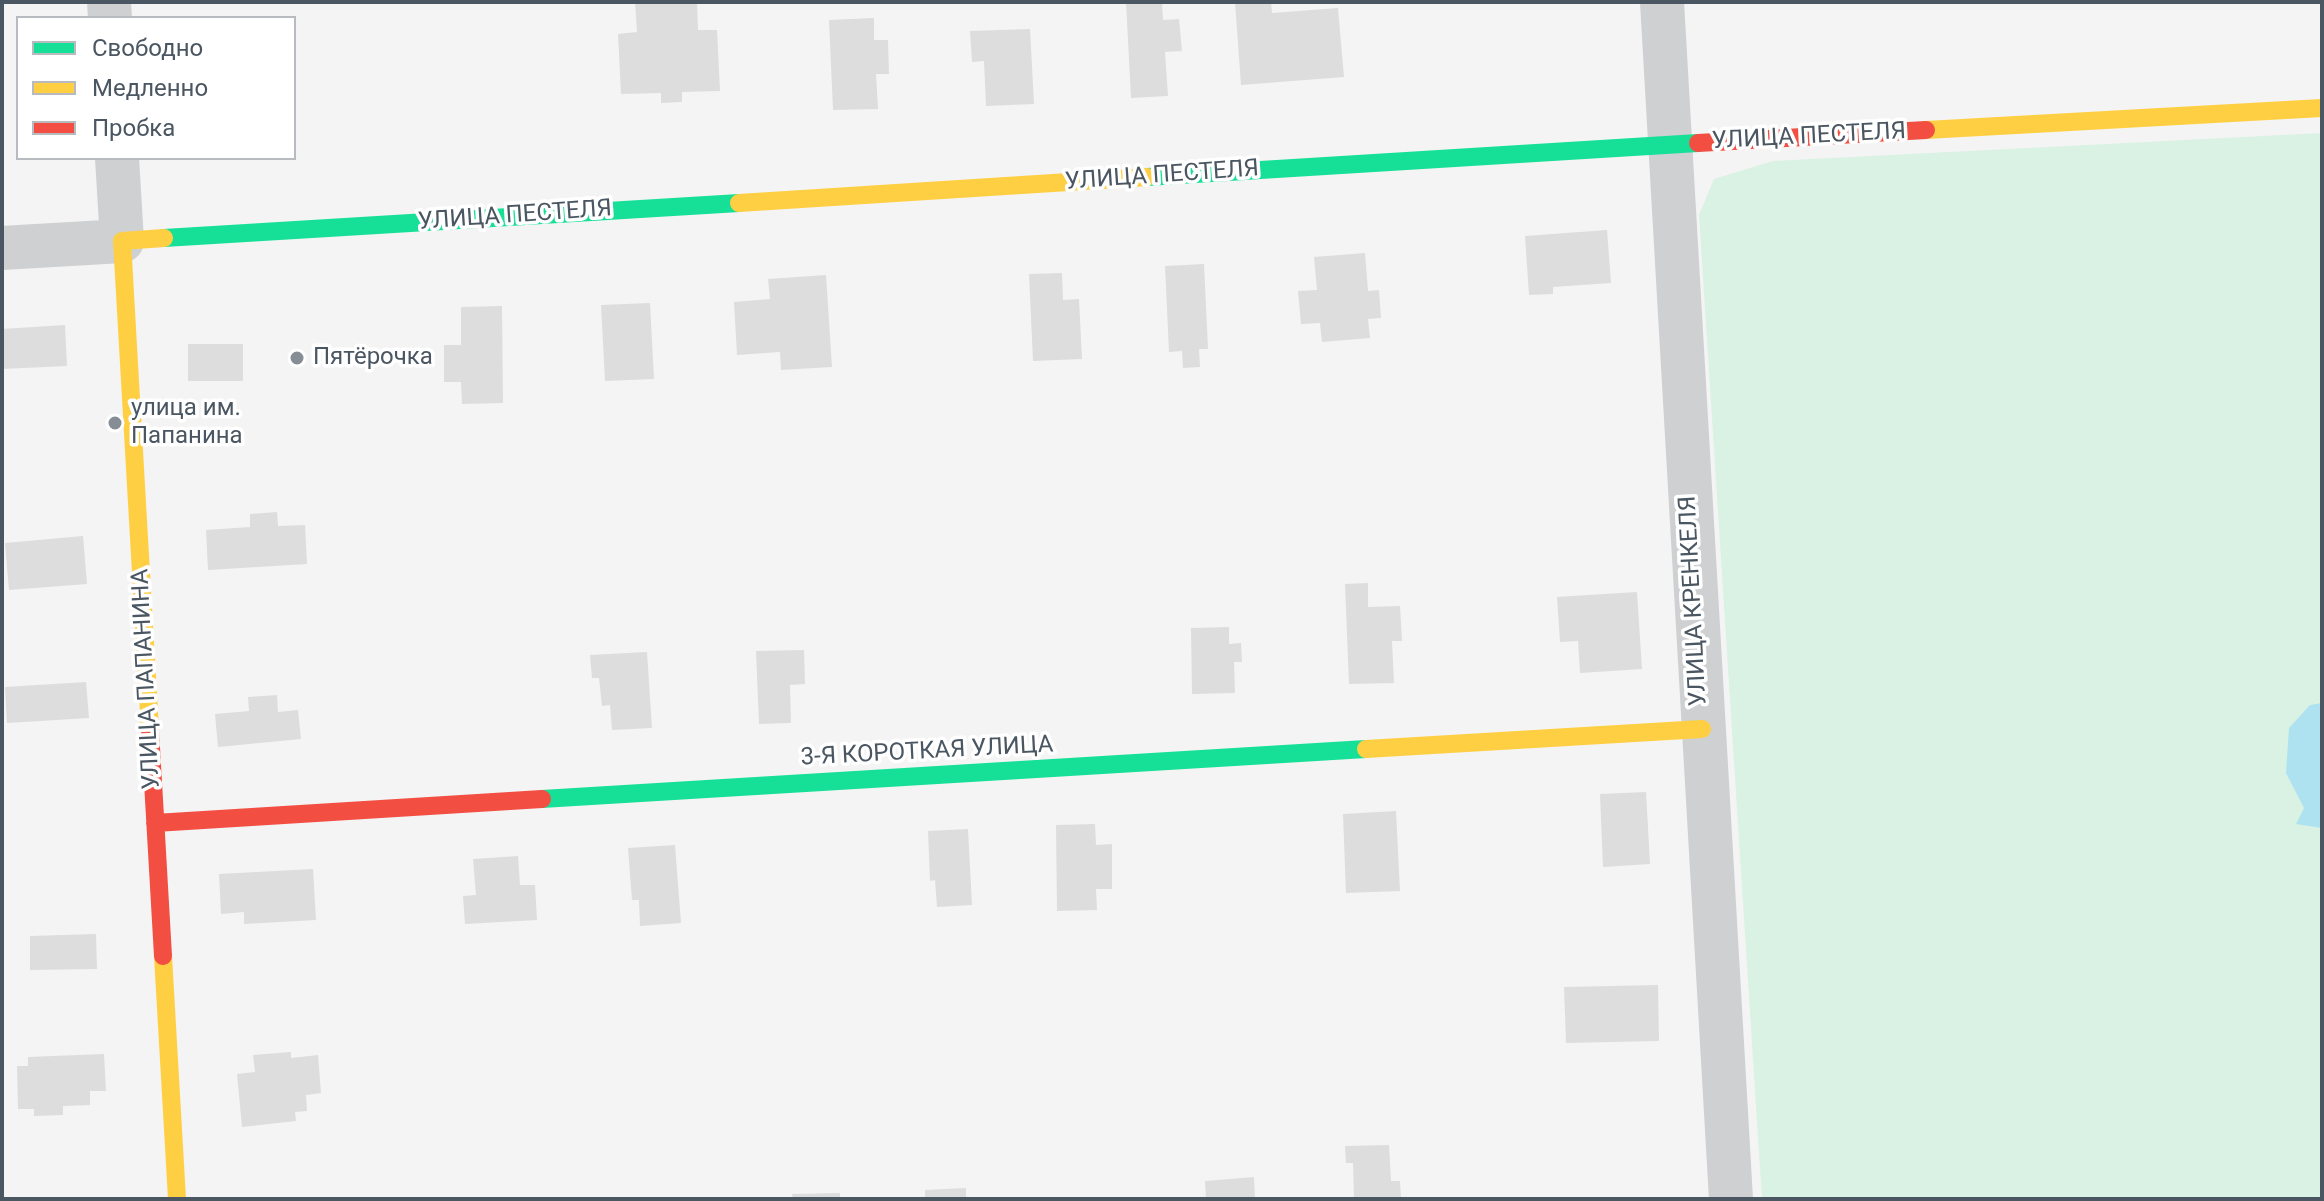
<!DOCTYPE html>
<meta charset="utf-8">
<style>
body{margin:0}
#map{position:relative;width:2324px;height:1201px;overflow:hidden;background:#f4f4f4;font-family:Roboto,sans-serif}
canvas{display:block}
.frame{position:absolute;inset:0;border:4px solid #4a5661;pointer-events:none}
.legend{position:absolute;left:16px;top:16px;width:280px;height:144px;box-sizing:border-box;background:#fff;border:2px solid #b7bbc0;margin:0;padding:10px 14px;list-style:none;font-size:24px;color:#4a5661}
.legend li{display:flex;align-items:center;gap:16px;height:40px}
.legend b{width:40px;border:2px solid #b7bbc0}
</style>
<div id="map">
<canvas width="2324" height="1201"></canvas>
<div class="frame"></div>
<ul class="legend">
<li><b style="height:10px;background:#16e098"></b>Свободно</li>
<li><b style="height:10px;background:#ffcf43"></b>Медленно</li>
<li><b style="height:10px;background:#f24e42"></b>Пробка</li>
</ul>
</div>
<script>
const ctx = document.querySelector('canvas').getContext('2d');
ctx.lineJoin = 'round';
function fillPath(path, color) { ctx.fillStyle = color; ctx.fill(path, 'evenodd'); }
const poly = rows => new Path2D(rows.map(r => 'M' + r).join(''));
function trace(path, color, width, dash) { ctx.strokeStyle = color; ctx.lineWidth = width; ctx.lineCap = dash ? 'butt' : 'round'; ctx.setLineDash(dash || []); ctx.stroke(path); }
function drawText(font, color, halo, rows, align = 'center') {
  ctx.font = font + ' Roboto,sans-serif'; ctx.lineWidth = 7; ctx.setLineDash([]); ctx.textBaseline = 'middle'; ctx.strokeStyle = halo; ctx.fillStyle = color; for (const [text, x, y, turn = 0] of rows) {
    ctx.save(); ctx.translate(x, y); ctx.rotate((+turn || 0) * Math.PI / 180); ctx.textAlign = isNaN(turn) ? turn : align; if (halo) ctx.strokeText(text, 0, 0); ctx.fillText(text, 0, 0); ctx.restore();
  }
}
const green = poly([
 [2322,133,2322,1199,1762,1199,1699,215,1714,179,1773,161]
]);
const water = poly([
 [2322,703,2322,828,2296,824,2304,808,2286,773,2289,728,2310,705]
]);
const building = poly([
 [635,2,697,2,698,30,717,30,720,91,682,92,682,102,661,103,661,93,621,94,618,34,637,32],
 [1126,2,1162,2,1163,20,1179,19,1182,51,1165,52,1168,96,1131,98],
 [1235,2,1271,2,1272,13,1338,8,1344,77,1241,85],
 [874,18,874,40,888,40,889,74,876,74,878,109,833,110,829,20],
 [1030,29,1034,104,986,106,984,61,972,62,970,31],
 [1607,230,1611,283,1553,287,1553,294,1529,295,1525,236],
 [1365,253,1368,291,1379,290,1381,318,1368,319,1370,338,1322,342,1320,323,1301,324,1298,291,1317,290,1314,257],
 [1204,264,1208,349,1199,349,1200,367,1183,368,1182,351,1169,352,1165,266],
 [1062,273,1063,300,1079,299,1082,359,1033,361,1029,274],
 [826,275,832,367,781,370,780,352,737,355,734,302,770,299,768,279],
 [650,303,654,379,605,381,601,305],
 [502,306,503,403,462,404,461,382,444,382,444,345,461,345,461,307],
 [65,325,67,366,2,369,2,329],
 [188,344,243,344,243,381,188,381],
 [277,512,278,526,305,525,307,564,208,570,206,530,250,527,250,514],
 [83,536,87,584,9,590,5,543],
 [1368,583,1368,607,1400,606,1402,641,1392,641,1394,683,1349,684,1345,584],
 [1637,592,1642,669,1580,673,1578,641,1560,642,1557,597],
 [1229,627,1229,644,1241,643,1242,662,1234,662,1235,693,1192,694,1191,628],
 [804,650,805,684,790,685,791,723,759,724,756,651],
 [647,652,652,728,612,730,610,705,602,706,599,678,592,678,590,655],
 [86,682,89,718,7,723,5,687],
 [277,695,278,712,298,710,301,739,218,747,215,714,249,711,248,697],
 [1646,792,1650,864,1603,867,1600,794],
 [1396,811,1400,891,1346,893,1343,814],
 [1095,824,1096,845,1112,844,1112,889,1096,889,1097,910,1057,911,1056,825],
 [968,829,972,905,937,907,935,880,930,881,928,831],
 [675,845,681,923,640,926,639,900,632,900,628,848],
 [518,856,520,885,535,885,537,920,465,924,463,896,476,895,473,859],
 [313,869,316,920,244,924,244,912,221,914,219,874],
 [96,934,97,969,30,970,30,936],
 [1658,985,1659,1041,1566,1043,1564,987],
 [291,1052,291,1058,318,1055,321,1093,306,1095,307,1111,295,1112,296,1121,242,1127,237,1074,255,1072,253,1055],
 [104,1054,106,1091,90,1091,90,1105,63,1106,63,1115,34,1116,34,1109,18,1109,17,1066,28,1066,28,1057],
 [1389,1145,1391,1181,1400,1181,1401,1199,1354,1199,1353,1163,1346,1163,1345,1146],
 [1254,1177,1255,1199,1206,1199,1205,1181],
 [966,1188,966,1199,925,1199,925,1190],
 [840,1193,840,1199,793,1199,792,1194]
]);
const street = poly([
 [109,2,110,18],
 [1662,2,1731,1199],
 [2,248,122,241,117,158]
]);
const fast = poly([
 [1147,177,1698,143],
 [164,238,739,203],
 [542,799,1366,749]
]);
const slow = poly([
 [1926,130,2322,108],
 [739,203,1147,177],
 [150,730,122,241,164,238],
 [1366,749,1702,729],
 [163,956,177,1199]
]);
const jam = poly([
 [1698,143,1926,130],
 [150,730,163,956],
 [155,823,542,799]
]);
const markers = [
 [297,358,8,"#868d94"],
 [115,423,8,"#868d94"]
];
const streetNames = [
 ["УЛИЦА ПЕСТЕЛЯ",1809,137,-3],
 ["УЛИЦА ПЕСТЕЛЯ",1162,176,-4],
 ["УЛИЦА ПЕСТЕЛЯ",515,216,-4],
 ["УЛИЦА КРЕНКЕЛЯ",1694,601,-93],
 ["УЛИЦА ПАПАНИНА",147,679,-93],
 ["3-Я КОРОТКАЯ УЛИЦА",927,752,-3]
];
const poiNames = [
 ["Пятёрочка",313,358],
 ["улица им.",131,409],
 ["Папанина",131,437]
];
fillPath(green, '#d9f2e3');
fillPath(water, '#aee2f0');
fillPath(building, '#ddddde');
trace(street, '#ced0d2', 44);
trace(fast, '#16e098', 18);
trace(slow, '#ffcf43', 18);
trace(jam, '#f24e42', 18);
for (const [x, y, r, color] of markers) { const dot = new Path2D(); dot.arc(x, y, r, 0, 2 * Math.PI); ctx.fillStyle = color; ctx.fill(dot); trace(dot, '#fff', 3); }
drawText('24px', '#4a5661', '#fff', streetNames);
drawText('24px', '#4a5661', '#fff', poiNames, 'left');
</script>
